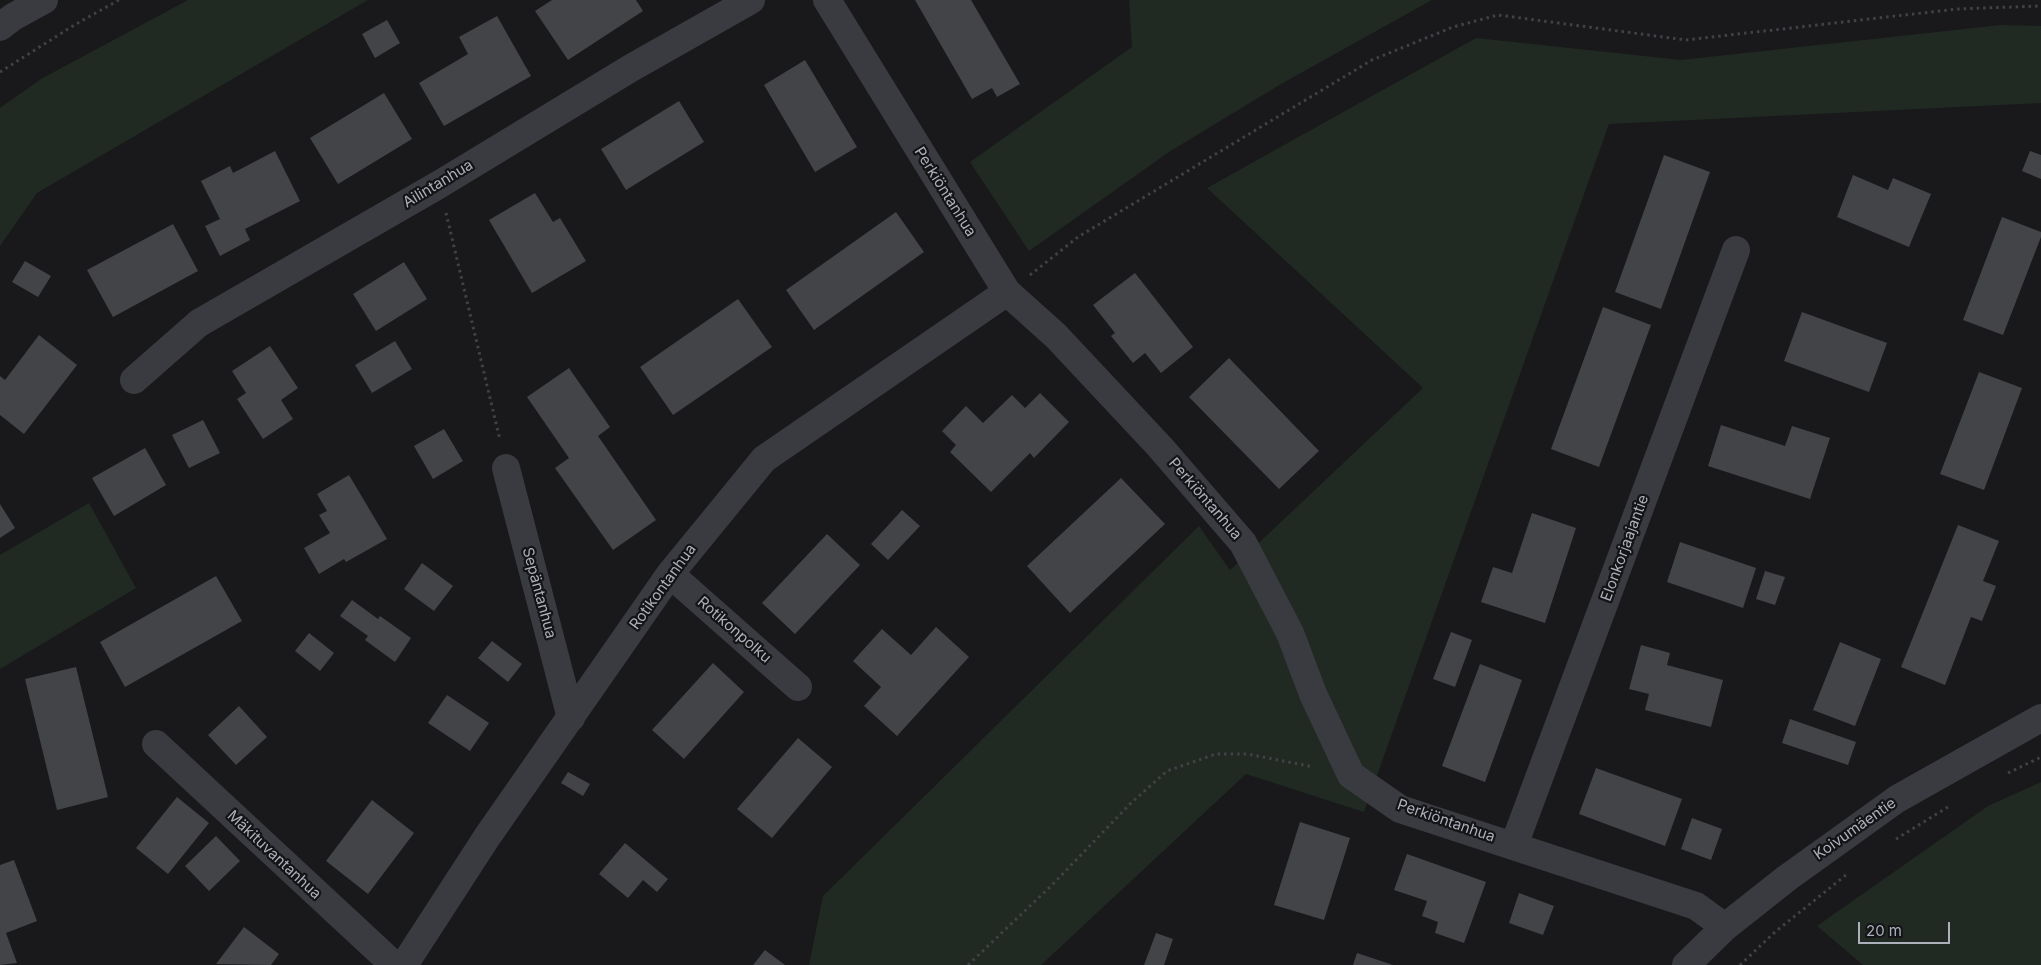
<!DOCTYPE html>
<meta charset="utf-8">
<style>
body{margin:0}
#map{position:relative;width:2041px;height:965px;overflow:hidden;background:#19191b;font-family:Inter,sans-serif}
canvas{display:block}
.scale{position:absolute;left:1858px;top:922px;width:92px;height:22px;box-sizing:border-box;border:2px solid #abb0bb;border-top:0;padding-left:6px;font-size:15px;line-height:18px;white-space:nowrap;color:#abb0bb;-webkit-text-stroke:4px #141416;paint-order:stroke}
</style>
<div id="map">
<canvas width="2041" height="965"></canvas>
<div class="scale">20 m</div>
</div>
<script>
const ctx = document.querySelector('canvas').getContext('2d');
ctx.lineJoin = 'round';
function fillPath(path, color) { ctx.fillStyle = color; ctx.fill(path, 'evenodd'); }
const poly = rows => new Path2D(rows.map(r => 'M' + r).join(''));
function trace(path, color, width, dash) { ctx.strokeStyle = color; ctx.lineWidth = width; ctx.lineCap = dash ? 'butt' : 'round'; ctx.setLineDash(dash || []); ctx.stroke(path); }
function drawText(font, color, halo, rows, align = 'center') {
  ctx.font = font + ' Inter,sans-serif'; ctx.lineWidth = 4.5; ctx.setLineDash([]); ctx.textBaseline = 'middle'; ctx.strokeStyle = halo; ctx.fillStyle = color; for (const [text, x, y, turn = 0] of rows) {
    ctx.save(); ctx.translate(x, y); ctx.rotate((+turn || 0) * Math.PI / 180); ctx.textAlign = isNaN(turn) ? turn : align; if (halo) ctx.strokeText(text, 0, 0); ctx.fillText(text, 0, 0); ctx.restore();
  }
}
const green = poly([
 [188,0,368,0,37,193,0,246,0,108,41,79],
 [1129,0,1432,0,1281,84,1169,152,1029,251,970,162,1132,47],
 [2001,25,2041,26,2041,103,1609,124,1364,812,1246,774,1041,965,809,965,823,896,1199,526,1230,570,1423,388,1207,188,1476,38,1681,60],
 [89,503,136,588,0,669,0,555],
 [2041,782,2041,965,1863,965,1817,926,1988,806]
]);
const building = poly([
 [552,0,636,0,643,11,568,60,535,11],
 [915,0,971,0,1020,84,997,97,992,88,972,99],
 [497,16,531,76,444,126,419,83,468,54,459,37],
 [387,20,400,43,375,58,362,34],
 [805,60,857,147,815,172,764,85],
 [384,93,412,139,338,184,310,138],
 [679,101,704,142,626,190,601,149],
 [275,151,300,201,245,229,250,240,220,256,205,226,220,219,201,181,230,166,233,173],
 [2030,151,2041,155,2041,179,2022,171],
 [1664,155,1710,172,1661,309,1615,292],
 [1853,175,1888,190,1893,178,1931,194,1909,247,1837,217],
 [535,193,553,222,560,218,586,261,532,293,489,220],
 [896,212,924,252,814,330,786,290],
 [2002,217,2041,232,2041,237,2003,335,1963,320],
 [173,224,198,271,113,317,87,270],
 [25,261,51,276,38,297,12,282],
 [404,262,427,299,376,331,353,294],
 [1135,273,1193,347,1161,373,1145,353,1133,363,1111,336,1115,333,1093,305],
 [738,299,772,347,673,415,640,367],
 [1603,307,1651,325,1599,467,1551,449],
 [1802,312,1887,343,1869,392,1784,361],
 [39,335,77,365,24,434,0,415,0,376,5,380],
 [395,341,412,369,372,393,355,365],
 [270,346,298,388,281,400,293,419,263,439,237,399,246,393,232,371],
 [1229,358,1319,451,1279,489,1189,397],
 [569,368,610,427,598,436,656,520,613,550,555,468,569,458,527,397],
 [1979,372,2022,388,1984,490,1940,474],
 [1040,393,1069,422,1034,458,1030,453,991,492,950,452,956,445,942,431,966,406,983,423,1012,395,1025,408],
 [203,420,220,453,189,468,172,435],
 [1721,425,1785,446,1792,426,1830,438,1810,499,1708,466],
 [444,429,463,461,433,479,414,446],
 [145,448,166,485,114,516,92,478],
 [349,475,387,539,346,562,344,559,319,574,304,548,330,533,319,515,327,511,317,494],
 [1121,478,1165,524,1070,613,1027,566],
 [0,504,15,528,0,538],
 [902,510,920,526,888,560,871,544],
 [1532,513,1576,528,1545,623,1481,602,1493,567,1512,573],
 [1958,525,1999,541,1983,581,1996,586,1982,621,1971,617,1945,685,1901,667],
 [827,534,860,565,795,634,762,603],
 [1680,542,1756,568,1743,608,1667,582],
 [422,563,453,586,434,611,404,589],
 [1765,571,1785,577,1775,605,1756,599],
 [216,576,242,621,125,687,100,642],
 [352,600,378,619,380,616,411,638,395,662,365,640,368,636,340,616],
 [936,627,969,657,897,736,864,706,881,687,853,661,882,629,911,655],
 [1451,632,1472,640,1455,687,1433,679],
 [309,633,334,653,320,671,295,651],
 [492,641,522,664,508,682,478,658],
 [1840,642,1881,659,1855,726,1813,710],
 [1641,645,1670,653,1667,665,1723,680,1711,727,1645,710,1649,694,1629,689],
 [713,663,744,692,684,759,652,730],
 [1480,664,1522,680,1485,782,1442,766],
 [76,667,108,797,57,810,25,679],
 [447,695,489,723,470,751,428,723],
 [239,706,267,737,236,765,208,735],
 [1790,719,1856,742,1848,765,1782,743],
 [798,738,832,767,772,838,737,809],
 [1596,768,1682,799,1665,846,1579,814],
 [568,772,590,784,583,796,561,783],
 [177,797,209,823,168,874,136,848],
 [372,800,414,833,368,894,326,861],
 [1692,818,1722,829,1711,860,1681,849],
 [1300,822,1350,838,1324,920,1274,905],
 [216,836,240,861,209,891,185,866],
 [625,843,668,879,657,892,643,880,628,898,599,874],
 [1407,854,1486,882,1464,943,1435,933,1438,922,1422,916,1427,901,1394,890],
 [14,860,37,921,6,933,17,963,0,965,0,865],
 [1519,893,1554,906,1543,935,1509,923],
 [244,927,279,954,271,965,216,964],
 [1156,933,1173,939,1164,965,1144,965],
 [765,950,785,965,753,965],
 [1357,953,1393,965,1353,965]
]);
const path = poly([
 [0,72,76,24,119,0],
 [446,213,500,440],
 [1030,275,1078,237,1372,60,1453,27,1498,15,1686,40,1957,9,2041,6],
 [2008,773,2041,757],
 [1896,839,1948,807],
 [968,965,1052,885,1131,803,1167,771,1216,754,1247,754,1314,767],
 [1740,965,1775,932,1846,875]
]);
const minor = poly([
 [827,0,1007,292,1056,336,1160,447,1243,543,1290,633,1313,694,1351,775,1400,809,1696,906,1725,927],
 [0,27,13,17,44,0],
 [134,380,199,323,440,184,631,68,751,0],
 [506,468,571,718],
 [670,574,798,687],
 [156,744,394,965],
 [1514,845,1736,250],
 [404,965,487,837,670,574,764,459,1007,292],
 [1686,965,1725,927,1787,878,1897,799,2041,718]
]);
const streetNames = [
 ["Ailintanhua",438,184,-31],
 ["Perkiöntanhua",945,192,58],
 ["Perkiöntanhua",1205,499,49],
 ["Elonkorjaajantie",1625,548,-70],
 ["Rotikontanhua",663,587,-54],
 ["Sepäntanhua",539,593,75],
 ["Rotikonpolku",734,630,41],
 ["Perkiöntanhua",1446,821,19],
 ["Koivumäentie",1855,829,-35],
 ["Mäkituvantanhua",274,855,43]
];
fillPath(green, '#202a22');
fillPath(building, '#434448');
trace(path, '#404247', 3, [2.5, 4]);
trace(minor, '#3a3b40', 28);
drawText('15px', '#abb0bb', '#141416', streetNames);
</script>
